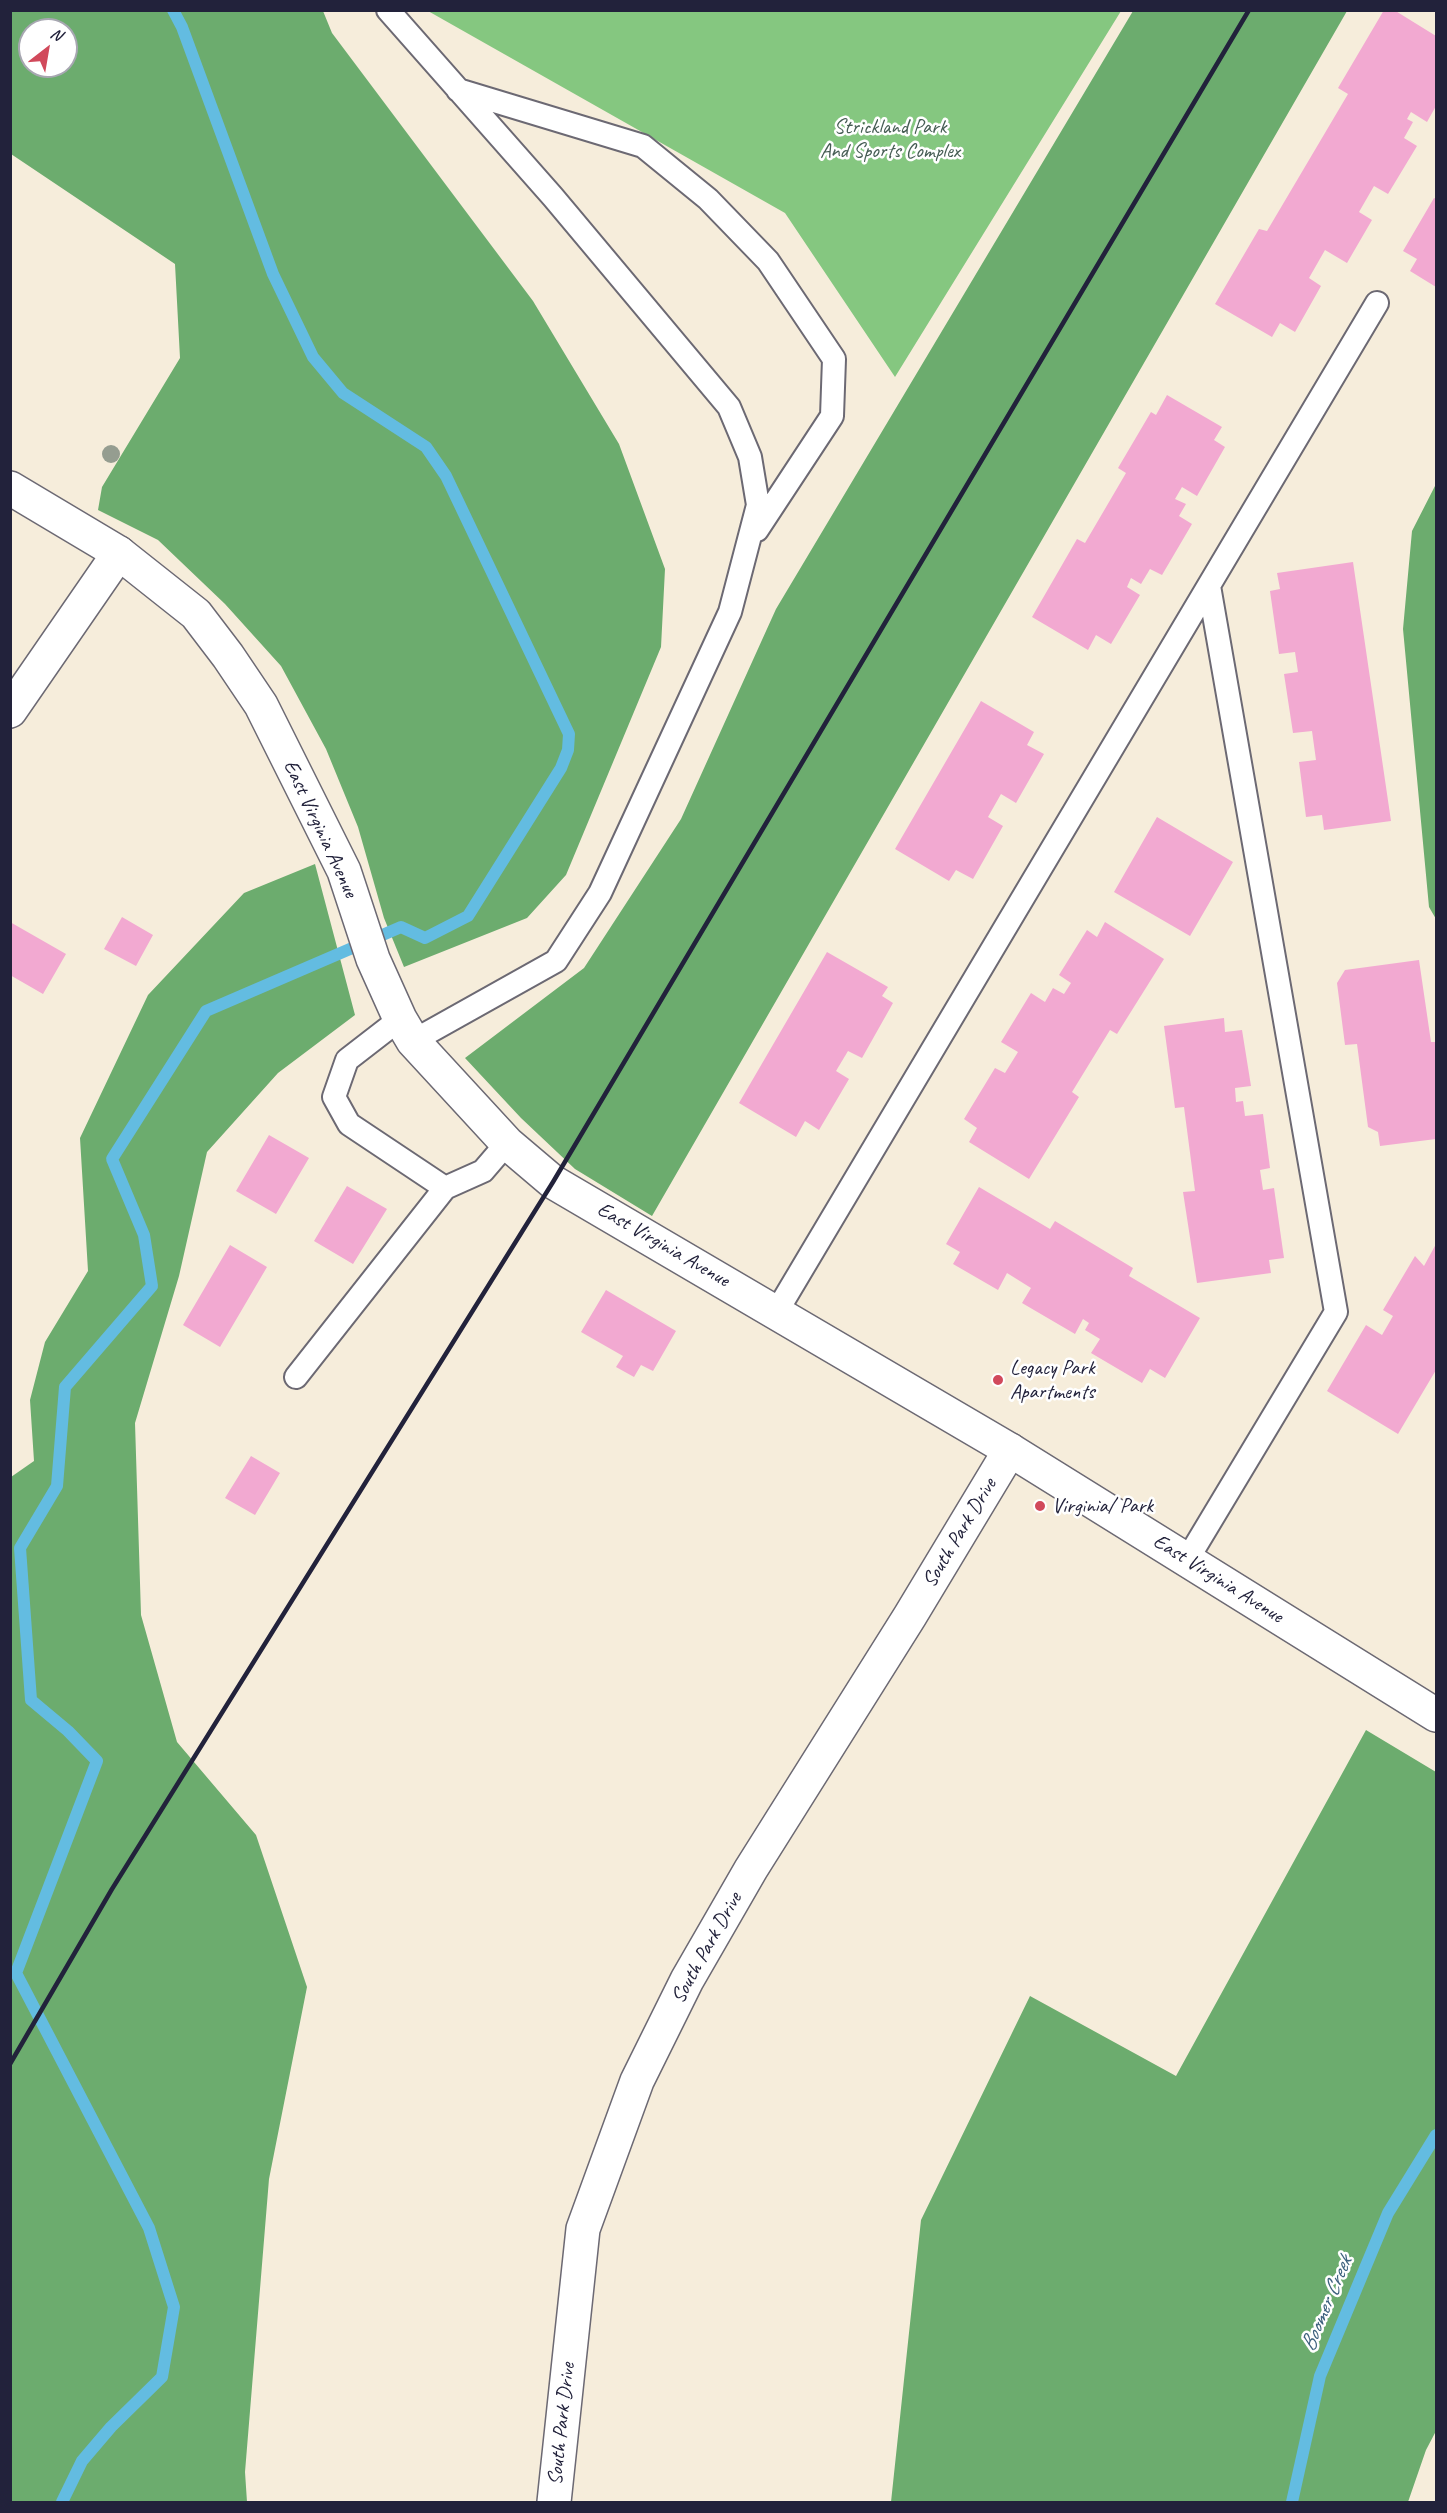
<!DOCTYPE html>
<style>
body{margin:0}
#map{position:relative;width:1447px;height:2513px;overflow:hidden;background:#f6eddb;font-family:Caveat,sans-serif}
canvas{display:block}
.frame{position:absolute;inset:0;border:12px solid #22223b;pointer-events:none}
.north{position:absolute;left:18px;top:18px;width:60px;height:60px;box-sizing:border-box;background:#fff;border:2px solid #a7a7b1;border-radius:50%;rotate:31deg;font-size:16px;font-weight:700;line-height:24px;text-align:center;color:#22223b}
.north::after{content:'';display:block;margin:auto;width:21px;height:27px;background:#d1495b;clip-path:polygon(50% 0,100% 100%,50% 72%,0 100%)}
</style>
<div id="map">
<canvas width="1447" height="2513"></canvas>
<div class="frame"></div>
<div class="north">N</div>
</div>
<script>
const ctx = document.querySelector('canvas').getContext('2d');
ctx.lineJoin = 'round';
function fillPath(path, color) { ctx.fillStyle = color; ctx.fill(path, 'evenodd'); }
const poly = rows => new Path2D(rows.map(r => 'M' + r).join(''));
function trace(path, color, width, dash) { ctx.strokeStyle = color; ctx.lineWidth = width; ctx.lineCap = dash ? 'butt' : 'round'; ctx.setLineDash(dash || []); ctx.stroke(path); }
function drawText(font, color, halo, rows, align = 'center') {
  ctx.font = font + ' Caveat,sans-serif'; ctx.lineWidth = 5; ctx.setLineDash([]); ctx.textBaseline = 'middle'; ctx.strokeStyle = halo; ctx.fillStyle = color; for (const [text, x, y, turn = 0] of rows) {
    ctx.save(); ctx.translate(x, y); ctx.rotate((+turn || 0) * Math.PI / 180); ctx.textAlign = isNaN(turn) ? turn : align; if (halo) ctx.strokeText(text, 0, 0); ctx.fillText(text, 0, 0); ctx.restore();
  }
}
const green = poly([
 [428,11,1121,11,895,377,785,213]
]);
const forest = poly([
 [10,11,323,11,332,33,533,301,619,444,665,569,661,647,566,875,527,918,404,967,384,918,358,827,326,749,281,666,225,604,158,540,98,510,102,487,180,358,175,264,11,154],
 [30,30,66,30,66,66,30,66],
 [1133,11,1347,11,652,1216,575,1169,521,1118,465,1058,584,968,681,819,776,609],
 [1436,484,1436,919,1429,907,1403,629,1412,531],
 [315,864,355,1015,278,1073,207,1152,179,1276,135,1423,141,1615,177,1742,256,1835,307,1987,269,2179,245,2472,247,2502,11,2502,11,1477,34,1461,30,1400,45,1342,88,1271,80,1138,148,995,244,893],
 [1366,1730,1436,1772,1436,2431,1426,2450,1408,2502,891,2502,921,2220,1030,1996,1176,2076]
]);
const stream = poly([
 [62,2502,82,2461,111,2427,162,2377,174,2307,149,2228,16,1973,97,1761,68,1731,31,1700,20,1548,57,1486,65,1387,152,1286,144,1235,112,1159,206,1011,401,927,425,938,468,916,561,768,568,750,569,734,446,476,426,447,343,393,313,357,273,274,182,27,173,10],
 [1292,2502,1320,2376,1388,2213,1436,2135]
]);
const building = poly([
 [1384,10,1394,10,1436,36,1436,106,1427,122,1411,112,1407,119,1413,122,1404,138,1417,146,1388,194,1374,186,1359,212,1372,220,1347,263,1325,250,1309,278,1321,286,1295,332,1280,323,1272,337,1215,304,1259,229,1267,231,1348,94,1338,88],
 [1434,198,1436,199,1436,287,1410,271,1417,259,1403,251],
 [1167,395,1222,427,1214,440,1225,447,1197,496,1182,487,1175,499,1186,504,1179,516,1192,524,1162,575,1150,569,1141,584,1131,578,1127,587,1140,595,1111,644,1096,635,1088,650,1032,617,1077,539,1085,543,1126,473,1118,468,1151,412,1156,415],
 [1353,562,1391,821,1324,830,1322,815,1306,817,1299,762,1316,760,1312,731,1293,733,1284,674,1298,672,1295,652,1279,654,1270,591,1280,589,1277,573],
 [981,701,1034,732,1027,745,1044,754,1016,803,1001,794,988,817,1003,826,973,879,956,870,949,881,895,849],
 [1157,817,1233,862,1190,936,1114,892],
 [122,917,153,935,136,966,104,949],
 [10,922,66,954,43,994,10,975],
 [1105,922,1164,959,1117,1034,1110,1030,1072,1092,1079,1097,1029,1179,969,1142,977,1128,964,1119,995,1068,1005,1073,1018,1052,1001,1042,1031,993,1045,1002,1053,988,1064,994,1071,983,1059,975,1087,930,1097,937],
 [827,952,888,987,882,996,893,1003,862,1058,848,1051,836,1071,849,1079,819,1130,805,1121,796,1137,739,1103],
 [1419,960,1431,1042,1436,1042,1436,1139,1380,1146,1378,1132,1368,1127,1357,1044,1345,1045,1337,983,1345,970],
 [1224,1018,1225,1032,1242,1030,1251,1086,1235,1088,1236,1102,1243,1101,1245,1116,1263,1114,1270,1168,1260,1170,1263,1190,1274,1188,1284,1258,1269,1260,1271,1273,1197,1283,1183,1192,1195,1191,1184,1107,1175,1108,1164,1026],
 [269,1135,309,1158,276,1214,236,1191],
 [347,1186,387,1209,353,1264,314,1241],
 [979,1187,1050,1229,1055,1221,1133,1268,1129,1276,1200,1318,1165,1378,1150,1369,1142,1383,1091,1353,1100,1339,1085,1330,1089,1323,1083,1319,1075,1334,1022,1303,1031,1288,1007,1273,998,1290,953,1264,960,1252,946,1244],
 [1436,1244,1436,1370,1398,1434,1327,1391,1366,1325,1382,1335,1393,1316,1383,1310,1415,1256,1424,1266],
 [230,1245,267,1267,220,1347,183,1325],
 [606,1290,676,1331,653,1371,641,1365,634,1377,616,1367,623,1356,581,1332],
 [251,1456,280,1473,255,1515,225,1498]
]);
const lane = poly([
 [388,10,553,197,729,407,750,457,758,505,730,612,600,893,556,961,413,1041],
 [458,90,643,146,708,199,768,261,834,359,832,416,757,530],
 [400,1019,347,1060,334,1097,349,1124,445,1188],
 [777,1311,1377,303],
 [296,1377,445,1188,483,1171,507,1143],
 [1187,1560,1336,1312,1209,586]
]);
const street = poly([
 [10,711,119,553],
 [554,2502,583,2229,637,2081,687,1980,751,1869,910,1616,1010,1450]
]);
const secondary = poly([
 [10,488,119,553,196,614,228,656,261,705,344,871,373,959,400,1019,413,1041,507,1143,553,1182,1010,1450,1436,1715]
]);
const rail = poly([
 [10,2064,112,1889,553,1182,1249,10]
]);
const trees = [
 [111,454]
];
const markers = [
 [998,1380,6,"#d1495b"],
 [1040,1506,6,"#d1495b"]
];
const parkNames = [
 ["Strickland Park",890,127],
 ["And Sports Complex",890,151]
];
const streetNames = [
 ["East Virginia Avenue",320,829,65],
 ["East Virginia Avenue",663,1245,30],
 ["South Park Drive",960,1533,-59],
 ["East Virginia Avenue",1218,1579,32],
 ["South Park Drive",707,1948,-61],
 ["South Park Drive",562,2424,-84]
];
const poiNames = [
 ["Legacy Park",1010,1368],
 ["Apartments",1010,1392],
 ["Virginia/ Park",1052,1506]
];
const waterNames = [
 ["Boomer Creek",1327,2304,-67]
];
fillPath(green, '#85c780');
fillPath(forest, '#6cac6e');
trace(stream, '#63bce1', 12);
fillPath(building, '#f2a9d1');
trace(lane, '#6c6973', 26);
trace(street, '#6c6973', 36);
trace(secondary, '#6c6973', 36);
trace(lane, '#fff', 22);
trace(street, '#fff', 33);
trace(secondary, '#fff', 33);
trace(rail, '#22223b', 4.5);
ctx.fillStyle = '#959d90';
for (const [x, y] of trees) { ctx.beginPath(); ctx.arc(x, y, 9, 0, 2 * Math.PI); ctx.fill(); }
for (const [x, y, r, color] of markers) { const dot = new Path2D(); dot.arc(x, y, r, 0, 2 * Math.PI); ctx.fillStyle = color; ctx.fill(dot); trace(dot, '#fff', 2); }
drawText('21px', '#455c53', '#fff', parkNames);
drawText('21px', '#22223b', '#fff', streetNames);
drawText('21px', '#22223b', '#fff', poiNames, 'left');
drawText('italic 22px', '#3c607d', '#fff', waterNames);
</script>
